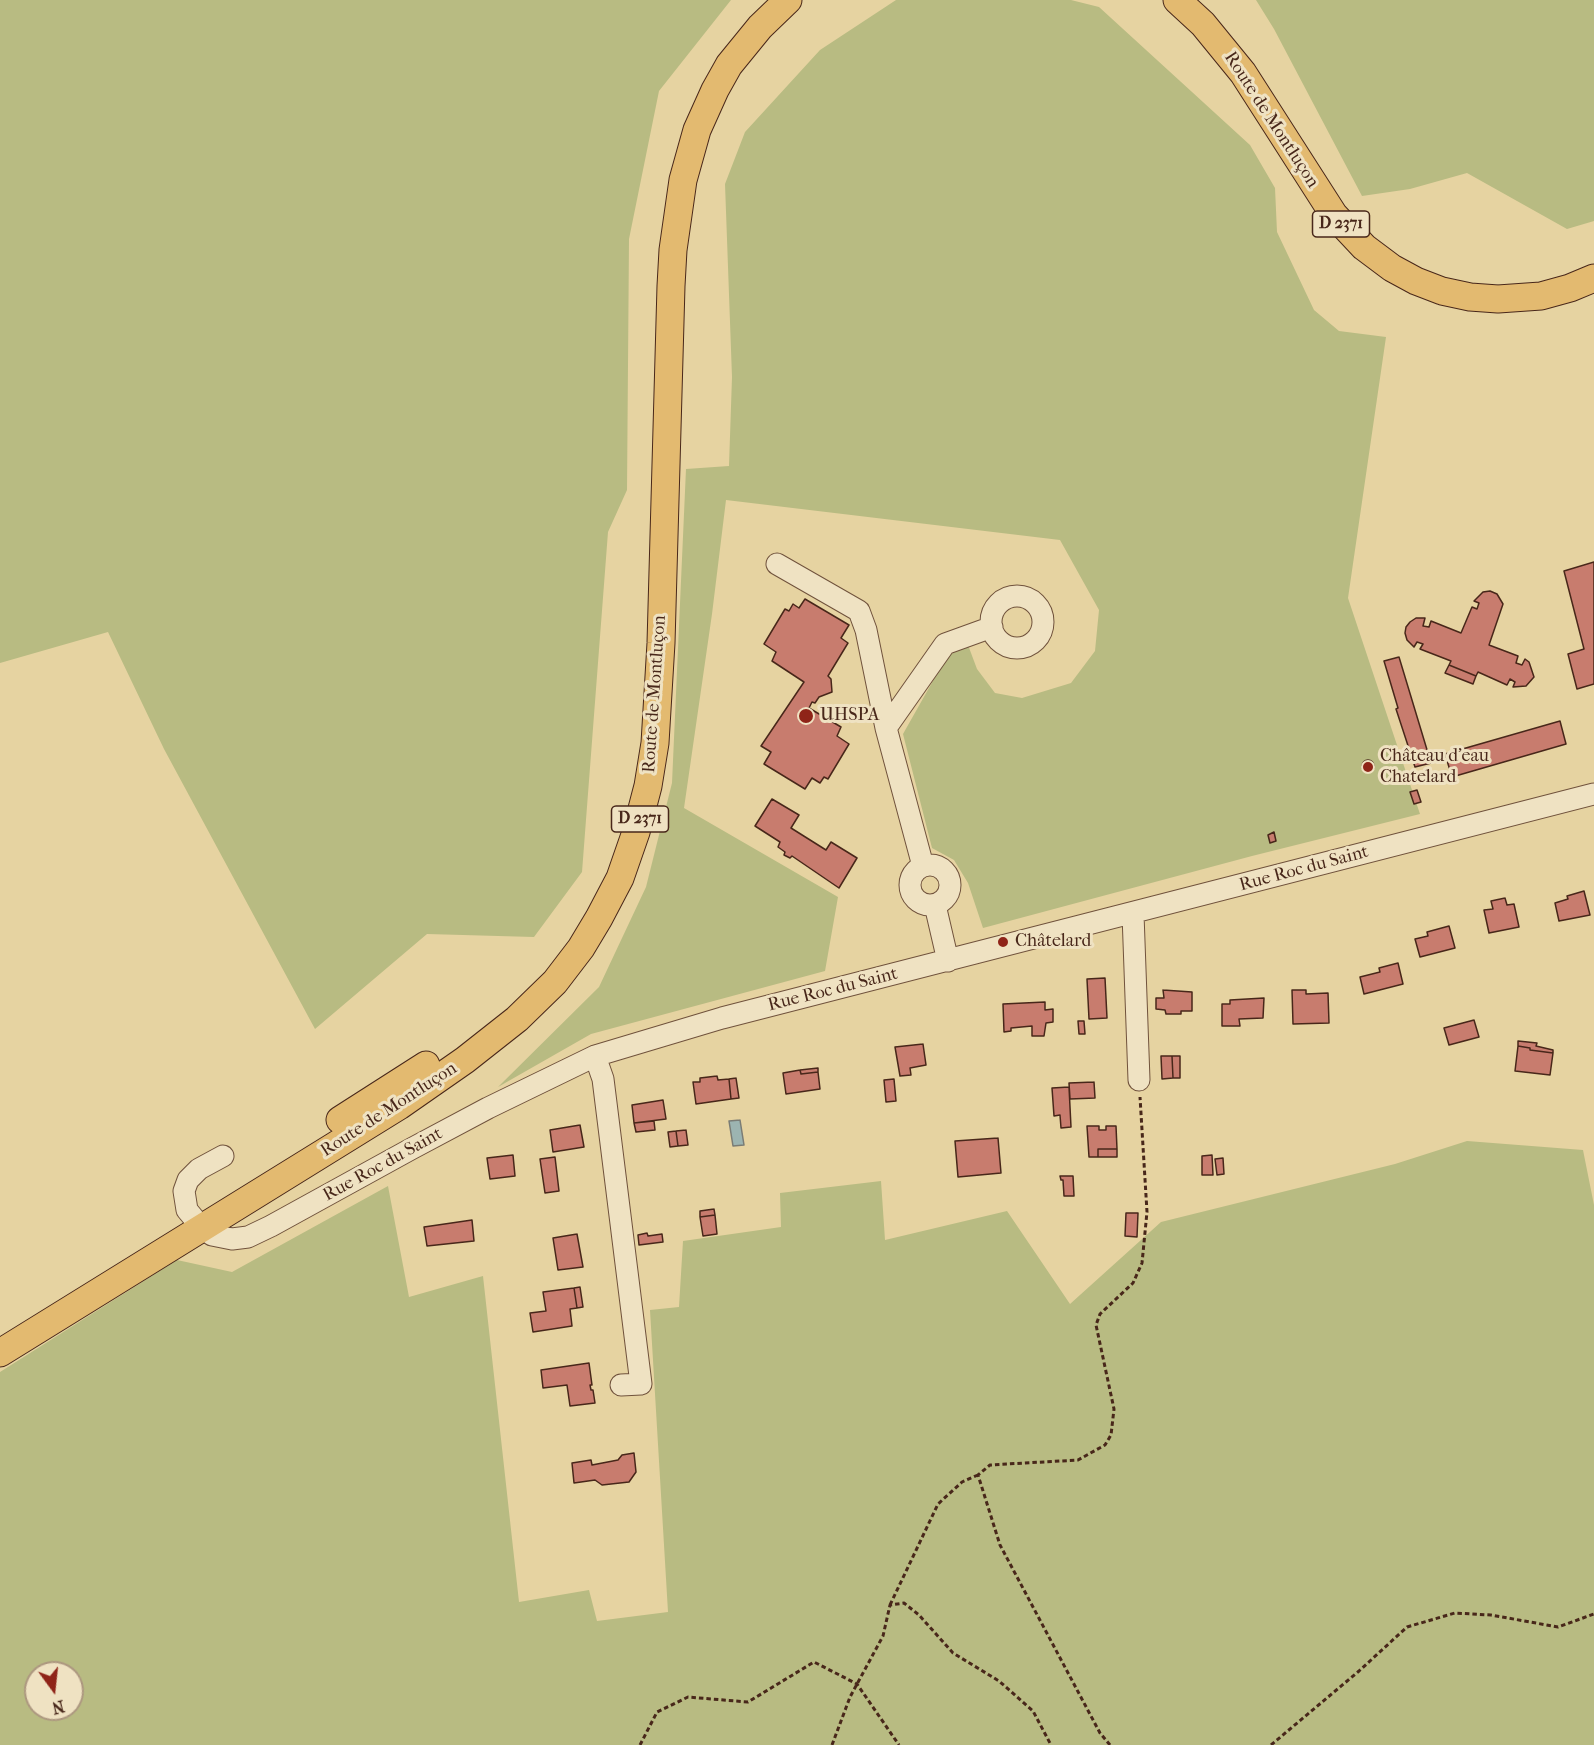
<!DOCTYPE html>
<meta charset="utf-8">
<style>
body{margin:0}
#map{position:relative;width:1594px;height:1745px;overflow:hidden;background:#e6d3a1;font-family:"IM FELL French Canon",serif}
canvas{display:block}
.north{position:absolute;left:24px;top:1661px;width:60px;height:60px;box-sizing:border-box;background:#efe2c2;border:2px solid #ac977f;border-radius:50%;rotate:165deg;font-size:16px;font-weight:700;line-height:24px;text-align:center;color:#48271a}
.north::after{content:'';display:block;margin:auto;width:21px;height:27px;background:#8f2418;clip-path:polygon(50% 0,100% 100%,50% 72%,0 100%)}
</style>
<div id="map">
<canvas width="1594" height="1745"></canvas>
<div class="north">N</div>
</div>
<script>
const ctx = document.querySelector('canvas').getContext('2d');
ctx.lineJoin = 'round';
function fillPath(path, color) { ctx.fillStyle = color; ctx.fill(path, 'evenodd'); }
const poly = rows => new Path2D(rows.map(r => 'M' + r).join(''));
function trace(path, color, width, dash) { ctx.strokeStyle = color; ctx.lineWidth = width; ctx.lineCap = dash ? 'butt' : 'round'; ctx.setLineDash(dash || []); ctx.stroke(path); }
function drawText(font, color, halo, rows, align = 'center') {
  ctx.font = font + ' "IM FELL French Canon",serif'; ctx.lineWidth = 6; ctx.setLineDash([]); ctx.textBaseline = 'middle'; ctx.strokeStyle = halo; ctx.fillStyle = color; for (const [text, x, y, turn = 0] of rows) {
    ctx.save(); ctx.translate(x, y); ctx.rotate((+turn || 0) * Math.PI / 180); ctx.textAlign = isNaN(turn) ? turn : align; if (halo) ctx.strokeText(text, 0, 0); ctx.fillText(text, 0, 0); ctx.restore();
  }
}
const green = poly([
 [0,0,731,0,659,91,629,239,627,490,608,532,582,872,534,937,427,934,315,1029,164,749,108,632,0,663],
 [896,0,1071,0,1099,7,1250,145,1275,188,1277,232,1314,310,1339,331,1386,337,1348,598,1420,814,1252,856,983,928,968,883,954,860,932,848,903,734,947,656,968,645,977,669,995,693,1022,698,1071,683,1095,651,1099,610,1060,540,726,500,712,614,684,808,838,897,825,971,591,1034,498,1087,599,987,646,887,672,783,686,469,729,466,732,377,725,184,745,132,820,50],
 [1256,0,1594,0,1594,221,1567,229,1467,173,1410,189,1362,196,1274,29],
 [1467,1141,1583,1150,1594,1205,1594,1745,0,1745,0,1372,177,1260,232,1272,388,1186,409,1297,483,1276,519,1602,589,1590,597,1621,668,1612,650,1310,679,1307,683,1241,781,1227,780,1193,881,1181,885,1240,1007,1211,1070,1304,1161,1222,1395,1164],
 [36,1673,72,1673,72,1709,36,1709]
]);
const water = poly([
 [740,1120,744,1145,733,1146,729,1121,740,1120]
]);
const building = poly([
 [1594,562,1594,684,1577,689,1568,654,1584,649,1564,571,1594,562],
 [1483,592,1490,591,1497,594,1503,604,1489,645,1518,656,1516,663,1522,665,1525,659,1529,662,1534,677,1526,686,1513,687,1515,682,1510,679,1507,685,1478,672,1476,676,1449,665,1451,661,1420,649,1423,644,1417,642,1414,647,1407,640,1405,633,1406,627,1410,622,1416,618,1425,618,1423,626,1429,627,1431,621,1461,633,1472,607,1477,609,1479,603,1474,601,1483,592],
 [805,599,849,625,841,638,848,643,828,676,831,679,832,692,819,697,815,703,812,702,809,708,841,727,837,736,849,744,828,779,824,777,820,783,812,778,805,789,764,764,771,752,761,746,804,682,772,661,776,652,764,644,785,609,789,611,793,604,799,608,805,599],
 [1399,657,1431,763,1415,767,1396,709,1398,708,1384,661,1399,657],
 [1449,665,1476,676,1473,684,1445,673,1449,665],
 [1560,721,1566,744,1452,777,1445,754,1560,721],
 '1362 766a6 6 0 1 1 12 0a6 6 0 1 1-12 0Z',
 [1417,790,1421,802,1414,804,1410,792,1417,790],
 [772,799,799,815,791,828,826,850,831,842,857,858,839,888,792,856,790,858,784,855,785,852,778,847,780,842,755,826,772,799],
 [1274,832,1276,841,1270,843,1268,835,1274,832],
 [1584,891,1590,915,1559,921,1555,903,1568,899,1567,896,1584,891],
 [1505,898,1507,905,1514,904,1519,927,1489,933,1484,910,1493,909,1491,901,1505,898],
 [1449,926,1455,948,1420,957,1415,939,1428,936,1427,932,1449,926],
 [1398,963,1403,984,1364,994,1360,977,1380,972,1379,968,1398,963],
 [1105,978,1107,1018,1089,1019,1087,979,1105,978],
 [1163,990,1192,992,1192,1011,1181,1011,1181,1014,1166,1014,1165,1010,1156,1009,1156,998,1164,998,1163,990],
 [1292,990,1306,990,1306,994,1328,993,1329,1023,1293,1024,1292,990],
 [1264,998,1263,1018,1239,1019,1240,1026,1222,1026,1222,1004,1230,1004,1230,1000,1264,998],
 [1045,1002,1045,1010,1053,1009,1053,1022,1046,1023,1044,1036,1032,1036,1032,1026,1011,1028,1011,1031,1004,1032,1003,1004,1045,1002],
 [1474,1020,1479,1037,1449,1045,1444,1028,1474,1020],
 [1078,1021,1084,1021,1085,1034,1079,1034,1078,1021],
 [1518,1041,1537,1043,1536,1046,1553,1050,1553,1053,1530,1050,1530,1048,1518,1046,1518,1041],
 [923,1044,926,1065,910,1068,911,1075,900,1076,895,1047,923,1044],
 [1518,1046,1530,1048,1530,1050,1553,1053,1550,1075,1515,1071,1518,1046],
 [1161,1056,1172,1056,1173,1078,1162,1079,1161,1056],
 [1172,1056,1180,1056,1180,1078,1173,1078,1172,1056],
 [818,1068,818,1072,801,1074,800,1070,818,1068],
 [800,1070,801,1074,818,1072,820,1089,786,1094,783,1073,800,1070],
 [717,1076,718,1080,729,1079,731,1099,696,1104,693,1082,700,1082,700,1078,717,1076],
 [736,1078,739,1098,731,1099,729,1079,736,1078],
 [894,1079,896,1101,886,1102,884,1080,894,1079],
 [1094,1082,1095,1098,1070,1099,1069,1083,1094,1082],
 [1069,1087,1071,1127,1061,1128,1060,1115,1054,1116,1052,1088,1069,1087],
 [663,1100,666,1119,634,1123,632,1105,663,1100],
 [654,1121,655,1130,636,1132,634,1123,654,1121],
 [580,1125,584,1147,553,1152,550,1130,580,1125],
 [1087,1126,1099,1126,1099,1130,1106,1130,1106,1126,1116,1126,1117,1149,1098,1149,1098,1157,1089,1157,1087,1126],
 [686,1130,688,1145,678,1146,676,1131,686,1130],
 [676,1131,678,1146,670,1147,668,1132,676,1131],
 [998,1138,1001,1173,958,1177,955,1141,998,1138],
 [1098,1149,1117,1149,1117,1157,1098,1157,1098,1149],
 [513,1155,515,1176,490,1179,487,1158,513,1155],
 [1212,1155,1213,1175,1202,1175,1202,1156,1212,1155],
 [555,1157,559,1191,545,1193,540,1159,555,1157],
 [1223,1158,1224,1174,1217,1175,1215,1159,1223,1158],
 [1060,1176,1073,1176,1074,1196,1064,1196,1063,1180,1061,1180,1060,1176],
 [714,1209,715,1215,700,1217,700,1211,714,1209],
 [1126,1213,1138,1213,1137,1237,1125,1236,1126,1213],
 [715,1215,717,1234,703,1236,700,1217,715,1215],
 [472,1220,474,1241,427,1246,424,1227,472,1220],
 [647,1233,648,1236,662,1234,663,1242,639,1245,638,1235,647,1233],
 [577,1234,583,1267,558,1270,553,1238,577,1234],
 [580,1287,583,1307,577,1308,574,1288,580,1287],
 [574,1288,577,1308,570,1309,572,1326,533,1332,530,1313,546,1311,543,1292,574,1288],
 [589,1363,592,1385,590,1385,591,1390,593,1390,595,1403,570,1406,567,1385,543,1388,541,1370,589,1363],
 [634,1453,636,1472,629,1482,602,1485,595,1480,574,1483,572,1463,591,1460,592,1465,618,1460,622,1455,634,1453]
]);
const path = poly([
 [890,1605,938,1504,962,1482,978,1475],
 [640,1745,657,1712,688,1697,748,1702,814,1662,857,1684,899,1745],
 [832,1745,850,1697,883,1636,890,1605,904,1603,919,1615,953,1653,999,1681,1033,1711,1051,1745],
 [1110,1745,1100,1733,1000,1545,978,1475,990,1465,1078,1460,1105,1445,1111,1435,1114,1409,1096,1325,1100,1314,1133,1283,1142,1263,1147,1212,1140,1097],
 [1271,1745,1359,1671,1407,1627,1455,1613,1491,1615,1558,1627,1594,1614]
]);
const minor = poly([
 [777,564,859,611,866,630,886,728],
 '991 622a26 26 0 1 1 52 0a26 26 0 1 1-52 0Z',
 '910 885a20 20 0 1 1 40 0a20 20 0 1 1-40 0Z',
 [923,866,886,728,945,644,992,627],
 [935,905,948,961],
 [1133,914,1139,1080],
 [595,1056,603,1079,641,1384,621,1385],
 [223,1156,199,1169,188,1180,184,1191,187,1210,202,1228,212,1235,232,1239,248,1237,271,1226,411,1149,488,1108,595,1056,722,1018,1594,794]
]);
const major = poly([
 [1177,0,1203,24,1243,73,1334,215,1364,247,1392,268,1416,281,1442,291,1470,297,1498,299,1541,296,1570,288,1594,278],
 [340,1120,426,1065],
 [0,1353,399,1106,465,1060,517,1019,555,982,581,948,599,918,620,878,636,832,648,786,655,743,661,643,671,286,673,250,683,180,697,130,715,90,729,65,760,27,788,0]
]);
const markers = [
 [806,716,8,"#8f2418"],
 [1368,767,6,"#8f2418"],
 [1003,942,6,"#8f2418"]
];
const shields = [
 [1341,224,57],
 [640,819,57]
];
const shieldNames = [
 ["D 2371",1341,224],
 ["D 2371",640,819]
];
const streetNames = [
 ["Route de Montluçon",1271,120,57],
 ["Route de Montluçon",655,694,-86],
 ["Rue Roc du Saint",1304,869,-15],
 ["Rue Roc du Saint",833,990,-14],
 ["Route de Montluçon",389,1110,-33],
 ["Rue Roc du Saint",383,1165,-29]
];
const poiNames = [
 ["UHSPA",820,716],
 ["Château d'eau",1380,757],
 ["Chatelard",1380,778],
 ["Châtelard",1015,942]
];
fillPath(green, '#b8bb82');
fillPath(water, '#9cb4b1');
trace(water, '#7a7c75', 1.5);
fillPath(building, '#c87c6e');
trace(building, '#48271a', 1.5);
trace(minor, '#70523c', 23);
trace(major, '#48271a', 29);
trace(path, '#48271a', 3, [4.5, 3]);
trace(minor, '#efe2c2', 21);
trace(major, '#e3ba70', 27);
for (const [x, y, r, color] of markers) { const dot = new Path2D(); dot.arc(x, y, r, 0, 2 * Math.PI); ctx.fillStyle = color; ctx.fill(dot); trace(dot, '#efe2c2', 2); }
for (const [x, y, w] of shields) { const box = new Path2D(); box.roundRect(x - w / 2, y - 13, w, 26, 4.5); ctx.fillStyle = '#efe2c2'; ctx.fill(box); trace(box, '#48271a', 1.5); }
drawText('bold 16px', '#48271a', null, shieldNames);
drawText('18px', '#48271a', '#efe2c2', streetNames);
drawText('18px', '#48271a', '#efe2c2', poiNames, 'left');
</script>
